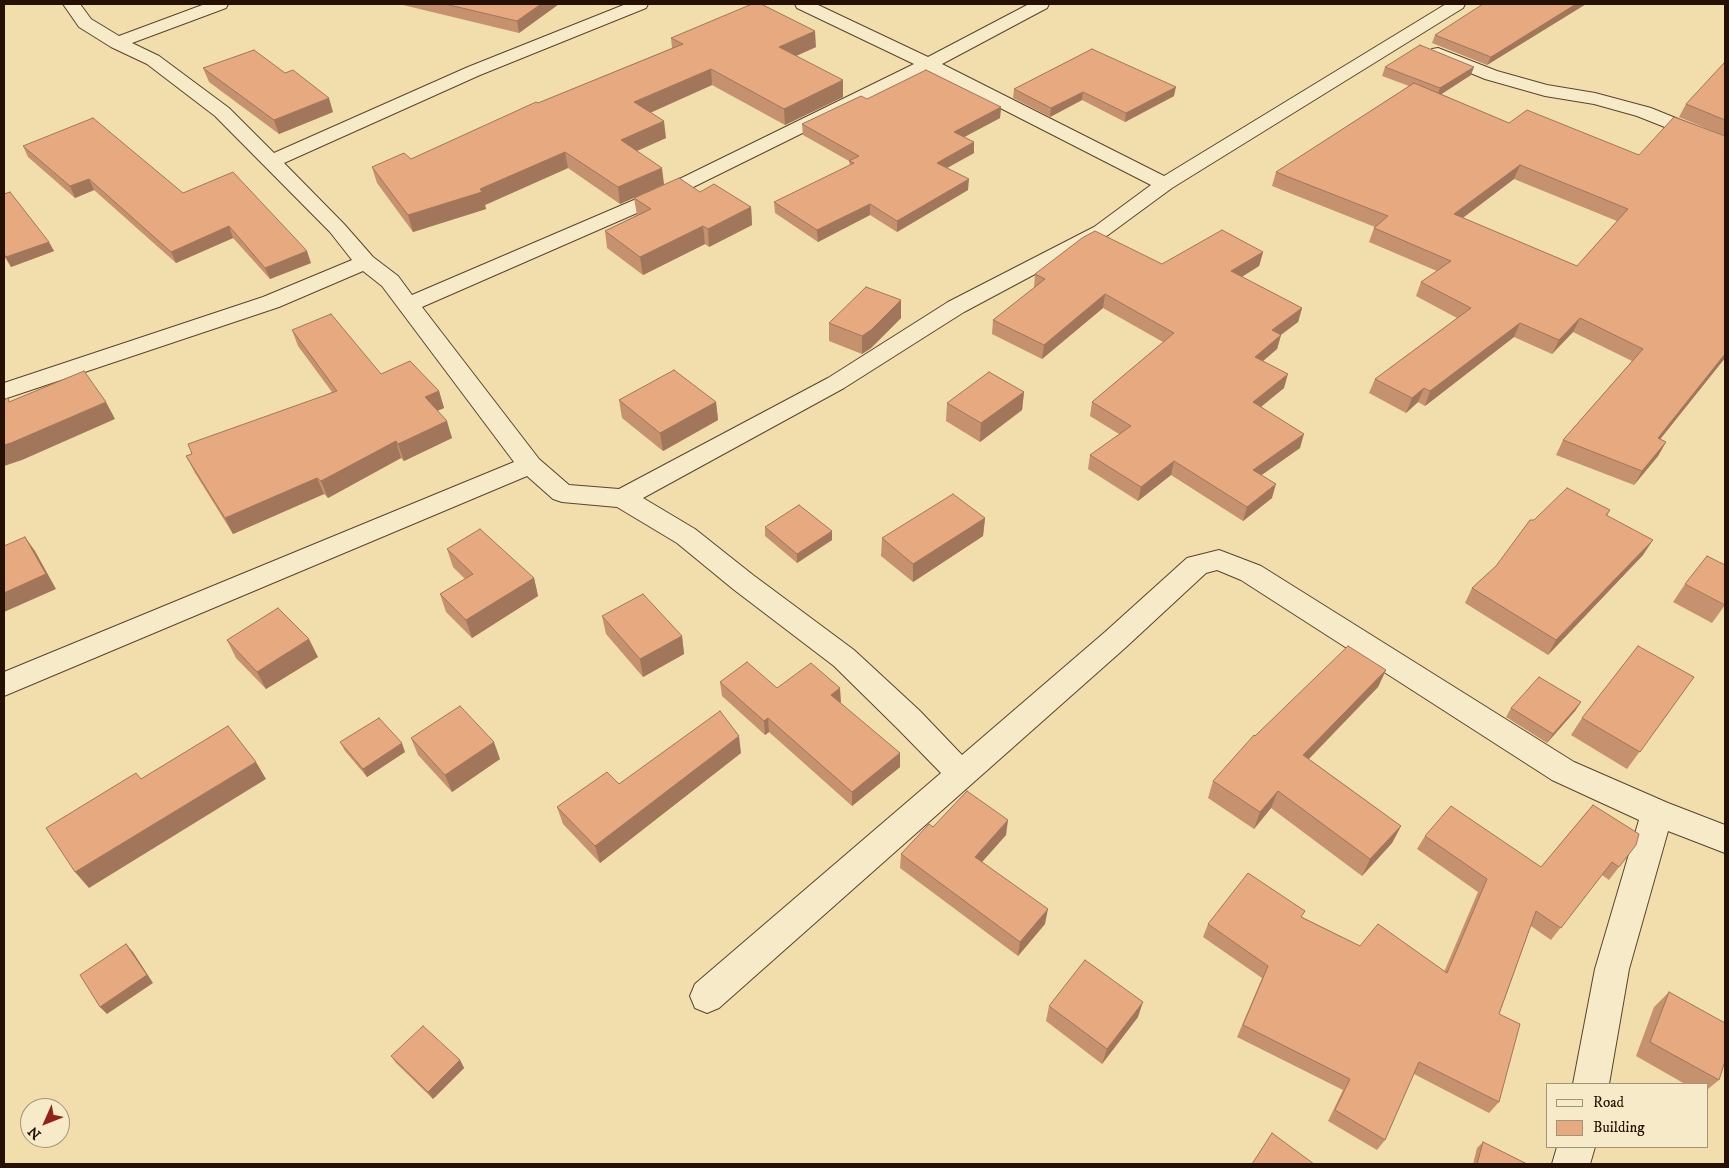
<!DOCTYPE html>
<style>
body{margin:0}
#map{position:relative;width:1729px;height:1168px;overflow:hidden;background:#f2deac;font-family:"IM FELL DW Pica",serif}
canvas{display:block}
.frame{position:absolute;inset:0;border:5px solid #261003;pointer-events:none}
.legend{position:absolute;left:1546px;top:1083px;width:162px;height:65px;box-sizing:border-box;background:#f7eac9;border:1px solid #a3937a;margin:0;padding:6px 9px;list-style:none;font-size:15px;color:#261003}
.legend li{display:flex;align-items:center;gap:10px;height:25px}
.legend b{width:25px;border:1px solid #a3937a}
.north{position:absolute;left:20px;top:1098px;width:50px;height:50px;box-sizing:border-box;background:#f7eac9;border:1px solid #a3937a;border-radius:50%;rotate:226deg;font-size:14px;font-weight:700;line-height:20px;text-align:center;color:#261003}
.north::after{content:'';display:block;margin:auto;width:18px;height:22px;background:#8f2418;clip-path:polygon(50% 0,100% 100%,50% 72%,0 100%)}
</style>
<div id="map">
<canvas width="1729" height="1168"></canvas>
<div class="frame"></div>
<ul class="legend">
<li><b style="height:6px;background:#f7eac9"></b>Road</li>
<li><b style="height:14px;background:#e6a980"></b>Building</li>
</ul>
<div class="north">N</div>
</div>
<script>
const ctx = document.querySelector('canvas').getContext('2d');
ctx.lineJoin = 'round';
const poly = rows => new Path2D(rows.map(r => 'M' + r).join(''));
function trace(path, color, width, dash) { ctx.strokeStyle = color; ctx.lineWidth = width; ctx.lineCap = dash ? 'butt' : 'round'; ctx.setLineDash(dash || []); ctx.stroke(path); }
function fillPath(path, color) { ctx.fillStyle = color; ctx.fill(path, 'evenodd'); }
const minor = poly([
 [63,4,80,4,91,19,119,36,205,4,228,4,226,8,132,43,159,56,229,108,274,153,468,67,626,4,648,4,646,8,480,75,284,163,344,224,373,257,398,276,412,295,655,191,914,64,797,8,795,4,816,4,928,57,1029,4,1049,4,1047,8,942,64,1164,176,1446,4,1465,4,1463,8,1172,188,1108,235,964,312,844,388,643,498,695,529,753,575,854,650,920,711,962,755,1105,632,1187,558,1219,550,1261,566,1574,762,1668,803,1725,825,1725,853,1668,831,1629,969,1609,1084,1573,1084,1595,969,1639,820,1552,780,1241,580,1217,570,1206,573,1125,648,719,1008,707,1013,695,1008,690,996,695,984,941,773,898,729,834,666,733,589,677,543,617,507,562,502,553,499,527,476,4,696,4,672,514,462,382,286,363,271,279,307,4,399,4,383,263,297,352,260,330,232,215,116,147,64,111,47,79,27,63,4],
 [928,71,1151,185,1094,227,948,302,828,378,619,489,569,485,539,459,422,307,669,199,928,71],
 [1438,48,1497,71,1547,85,1595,93,1651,108,1725,138,1725,151,1637,116,1594,104,1545,96,1485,79,1432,57,1429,53,1432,49,1438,48],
 [1557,1147,1595,1147,1590,1164,1552,1164,1557,1147]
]);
const wall = poly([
 [399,4,559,4,519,33],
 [1586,4,1487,65,1432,43,1435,35],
 [671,38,816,47,796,56,843,97,785,125,712,85,650,113,666,138,637,151,664,184,700,192,751,207,752,225,709,247,705,244,643,275,607,248,605,231,637,215,634,198,620,204,568,168,485,205,486,209,413,232,377,183,372,167,411,159,538,103,672,48],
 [1092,49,1174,96,1125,122,1082,100,1050,117,1013,98,1014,89],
 [1725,63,1725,358,1660,439,1666,442,1658,456,1634,485,1556,455,1563,440,1632,361,1573,332,1552,354,1514,337,1425,406,1418,402,1406,413,1369,393,1375,379,1457,318,1416,296,1421,282,1437,271,1369,242,1374,228,1375,227,1272,186,1276,172,1409,86,1382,76,1385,67,1471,75,1441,94,1509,123,1639,155,1724,136,1679,117,1686,104],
 [1514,179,1617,221,1577,266,1463,218],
 [203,68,333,112,279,134,209,82],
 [867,99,1001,107,1000,118,964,137,974,153,947,168,968,190,897,232,870,215,818,242,775,213,774,202,850,166,849,161,803,135,802,124],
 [23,146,183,193,311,263,270,279,233,238,176,263,94,190,75,198,28,157],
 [4,194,54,251,11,267,4,256],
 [1263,252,1259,266,1242,277,1302,308,1298,322,1281,335,1277,349,1263,361,1284,388,1261,406,1300,448,1261,475,1272,498,1243,521,1171,475,1138,501,1088,469,1090,455,1119,434,1090,416,1092,402,1163,342,1103,308,1042,359,992,334,993,320,1034,288,1035,274,1162,264],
 [901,318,871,348,862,354,829,341,829,323],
 [292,330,381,374,439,391,444,408,437,411,452,438,404,461,401,458,328,498,324,494,233,534,195,473,186,456,332,392,298,346],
 [1024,392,1022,410,980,442,946,421,947,403],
 [619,400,716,402,718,420,663,451,622,418],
 [1610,510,1607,516,1643,555,1548,655,1465,603,1472,588,1496,566,1534,520],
 [985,518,983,536,913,582,881,556,882,538],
 [765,527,832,540,797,563,765,536],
 [447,549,534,578,538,596,472,638,446,612,440,594,465,579,453,567],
 [1685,584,1725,605,1712,623,1673,602],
 [602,616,682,636,684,654,643,677,606,634],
 [227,640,318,657,266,689,236,658],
 [1386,670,1378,687,1309,759,1401,826,1392,843,1362,876,1271,808,1254,829,1208,798,1213,781,1255,736],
 [1694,677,1627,769,1571,735,1582,718],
 [720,682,777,688,840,688,840,702,900,767,852,806,769,732,765,735,722,696],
 [1581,702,1575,711,1547,743,1506,717,1511,708],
 [411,738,500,759,452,792,418,755],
 [340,742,405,752,367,777,345,751],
 [741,753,600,863,563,824,557,807,619,784],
 [1593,805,1619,867,1609,880,1602,875,1551,940,1531,926,1499,1014,1499,1102,1489,1113,1414,1074,1385,1140,1377,1150,1328,1121,1343,1090,1237,1037,1262,978,1203,937,1208,924,1302,917,1360,946,1444,972,1478,892,1417,849,1425,836,1541,867],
 [933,827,1006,835,982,862,1045,924,1018,956,900,868,901,854],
 [1669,992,1719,1080,1708,1089,1708,1084,1685,1084,1636,1056,1654,1007],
 [1049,1006,1138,1017,1102,1064,1046,1021],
 [391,1056,460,1060,464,1068,433,1099,396,1063],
 [1483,1142,1527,1164,1473,1164,1477,1148]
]);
const shadedWall = poly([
 [541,4,559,4,519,33,517,21],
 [1576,4,1586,4,1487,65,1491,57],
 [815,31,816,47,780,63,779,47],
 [1474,67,1471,75,1437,97,1440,88],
 [711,69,712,85,636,119,634,102],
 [843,80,843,97,785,125,784,109],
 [1176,87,1174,96,1125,122,1126,113],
 [1083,92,1082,100,1050,117,1051,108],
 [329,98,333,112,279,134,274,120],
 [1001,107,1000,118,953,143,954,132],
 [664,121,666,138,623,157,621,140],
 [974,142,974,153,936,174,937,163],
 [565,152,568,168,485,205,486,209,413,232,408,215,480,189],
 [1520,165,1514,179,1449,228,1454,214],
 [662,168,664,184,620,204,618,187],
 [89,179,94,190,75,198,70,186],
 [969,179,968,190,897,232,897,221],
 [870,204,870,215,818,242,817,230],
 [751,207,752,225,709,247,708,229],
 [229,226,233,238,176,263,171,252],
 [703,226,705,244,643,275,640,257],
 [49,242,54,251,11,267,6,257],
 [307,251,311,263,270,279,265,268],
 [1263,252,1259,266,1228,285,1231,271],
 [1105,294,1103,308,1042,359,1044,345],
 [901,300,901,318,871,348,862,354,862,336],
 [1302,308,1298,322,1268,344,1272,330],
 [1580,318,1573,332,1552,354,1559,340],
 [1520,323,1514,337,1425,406,1430,391],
 [1281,335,1277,349,1251,371,1255,357],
 [1725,354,1725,358,1650,452,1658,438],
 [1288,374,1284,388,1250,416,1253,402],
 [1424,388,1418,402,1406,413,1412,398],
 [439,391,444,408,430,414,425,397],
 [1024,392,1022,410,980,442,981,423],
 [106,402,115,419,22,460,4,466,4,445],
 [716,402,718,420,663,451,660,433],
 [447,421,452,438,404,461,398,444],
 [1304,434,1300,448,1249,484,1253,470],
 [396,441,401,458,328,498,321,481],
 [1666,442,1658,456,1634,485,1642,471],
 [1174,461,1171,475,1138,501,1141,487],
 [317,478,324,494,233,534,225,518],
 [1276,484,1272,498,1243,521,1247,507],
 [985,518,983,536,913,582,913,564],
 [832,531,832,540,797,563,797,554],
 [25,537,35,551,56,589,4,612,4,593],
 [1653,540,1643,555,1548,655,1556,640],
 [534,578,538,596,472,638,466,620],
 [682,636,684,654,643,677,640,659],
 [309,639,318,657,266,689,257,672],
 [1386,670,1378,687,1296,772,1303,755],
 [840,688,841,702,831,709,831,695],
 [1581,702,1575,711,1547,743,1553,734],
 [768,718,769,732,765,735,764,721],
 [739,736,741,753,600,863,595,846],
 [494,742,500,759,452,792,445,775],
 [402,743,405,752,367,777,363,769],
 [900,753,900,767,852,806,852,792],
 [256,762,266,779,89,888,75,872],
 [1278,791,1271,808,1254,829,1260,812],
 [1008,820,1006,835,973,872,975,857],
 [1401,826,1392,843,1362,876,1370,859],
 [1048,909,1045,924,1018,956,1020,942],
 [126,944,133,952,153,983,107,1014,100,1007],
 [1143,1002,1138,1017,1102,1064,1107,1049],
 [460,1060,464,1068,433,1099,428,1092]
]);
const building = poly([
 [445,4,541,4,517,21,445,4],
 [752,4,761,4,815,31,779,47,843,80,784,109,711,69,634,102,664,121,621,140,662,168,618,187,565,152,480,189,482,192,408,215,372,167,404,153,411,159,536,102,538,103,683,44,671,38,752,4],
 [1483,4,1576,4,1491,57,1435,35,1483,4],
 [1420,45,1474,67,1440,88,1385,67,1420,45],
 [1092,49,1176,87,1126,113,1083,92,1051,108,1014,89,1092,49],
 [254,50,285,73,293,70,329,98,274,120,203,68,254,50],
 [1724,63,1725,63,1725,120,1686,104,1724,63],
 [926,70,1001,107,954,132,974,142,937,163,969,179,897,221,870,204,817,230,774,202,854,163,849,161,859,156,802,124,861,96,867,99,926,70],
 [1414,83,1509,123,1527,110,1639,155,1674,117,1725,136,1725,354,1658,438,1666,442,1642,471,1563,440,1643,349,1580,318,1559,340,1520,323,1430,391,1424,388,1412,398,1375,379,1471,308,1421,282,1451,261,1374,228,1388,216,1276,172,1414,83],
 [1520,165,1628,209,1577,266,1454,214,1520,165],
 [93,118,183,193,233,172,307,251,265,268,229,226,171,252,89,179,70,186,23,146,93,118],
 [679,178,700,192,714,184,751,207,708,229,703,226,640,257,605,231,651,209,634,198,679,178],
 [10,192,49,242,6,257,4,254,4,194,10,192],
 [1222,230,1263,252,1231,271,1302,308,1272,330,1281,335,1255,357,1288,374,1253,402,1304,434,1253,470,1276,484,1247,507,1174,461,1141,487,1090,455,1131,426,1092,402,1174,333,1105,294,1044,345,993,320,1045,279,1035,274,1082,238,1095,231,1162,264,1222,230],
 [866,287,901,300,871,330,862,336,829,323,866,287],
 [331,314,381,374,410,361,439,391,425,397,447,421,398,444,396,441,321,481,317,478,225,518,186,456,192,454,188,444,337,391,292,330,331,314],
 [674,370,716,402,660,433,619,400,674,370],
 [84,371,106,402,11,443,4,445,4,400,8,398,9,402,84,371],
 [989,372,1024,392,981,423,947,403,989,372],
 [1567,488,1610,510,1606,515,1653,540,1556,640,1472,588,1496,566,1530,520,1534,520,1567,488],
 [953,494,985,518,913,564,882,538,953,494],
 [799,505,832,531,797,554,765,527,799,505],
 [480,529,534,578,466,620,440,594,473,574,447,549,480,529],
 [25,537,46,574,4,593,4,546,25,537],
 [1707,556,1725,565,1725,605,1685,584,1707,556],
 [643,594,682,636,640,659,602,616,643,594],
 [278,608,309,639,257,672,227,640,278,608],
 [1348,646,1386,670,1303,755,1401,826,1370,859,1278,791,1260,812,1213,781,1254,735,1255,736,1348,646],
 [1638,646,1694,677,1640,752,1582,718,1638,646],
 [747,662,777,688,811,663,840,688,831,695,900,753,852,792,768,718,764,721,720,682,747,662],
 [1539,677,1581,702,1553,734,1511,708,1539,677],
 [460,706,494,742,445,775,411,738,460,706],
 [720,711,739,736,595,846,557,807,607,772,619,784,720,711],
 [379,718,402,743,363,769,340,742,379,718],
 [228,726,256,762,75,872,46,828,136,773,141,779,228,726],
 [967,791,1008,820,975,857,1048,909,1020,942,901,854,929,824,933,827,967,791],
 [1593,805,1639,834,1636,845,1619,867,1612,862,1561,928,1536,911,1499,1014,1520,1024,1499,1102,1419,1062,1385,1140,1335,1110,1350,1079,1243,1025,1268,966,1208,924,1248,873,1305,911,1301,917,1360,946,1378,924,1447,973,1487,879,1425,836,1451,806,1541,867,1593,805],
 [126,944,147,975,100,1007,80,975,126,944],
 [1085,960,1143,1002,1107,1049,1049,1006,1085,960],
 [1669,992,1725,1023,1725,1061,1719,1080,1650,1042,1669,992],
 [423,1026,460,1060,428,1092,391,1056,423,1026],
 [1272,1133,1314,1164,1252,1164,1272,1133],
 [1483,1142,1527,1164,1477,1164,1483,1142]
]);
trace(minor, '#59442d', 2);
fillPath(minor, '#f7eac9');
fillPath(wall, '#c6916e');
fillPath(shadedWall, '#a1765a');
fillPath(building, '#e6a980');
trace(building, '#a1765a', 1);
</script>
